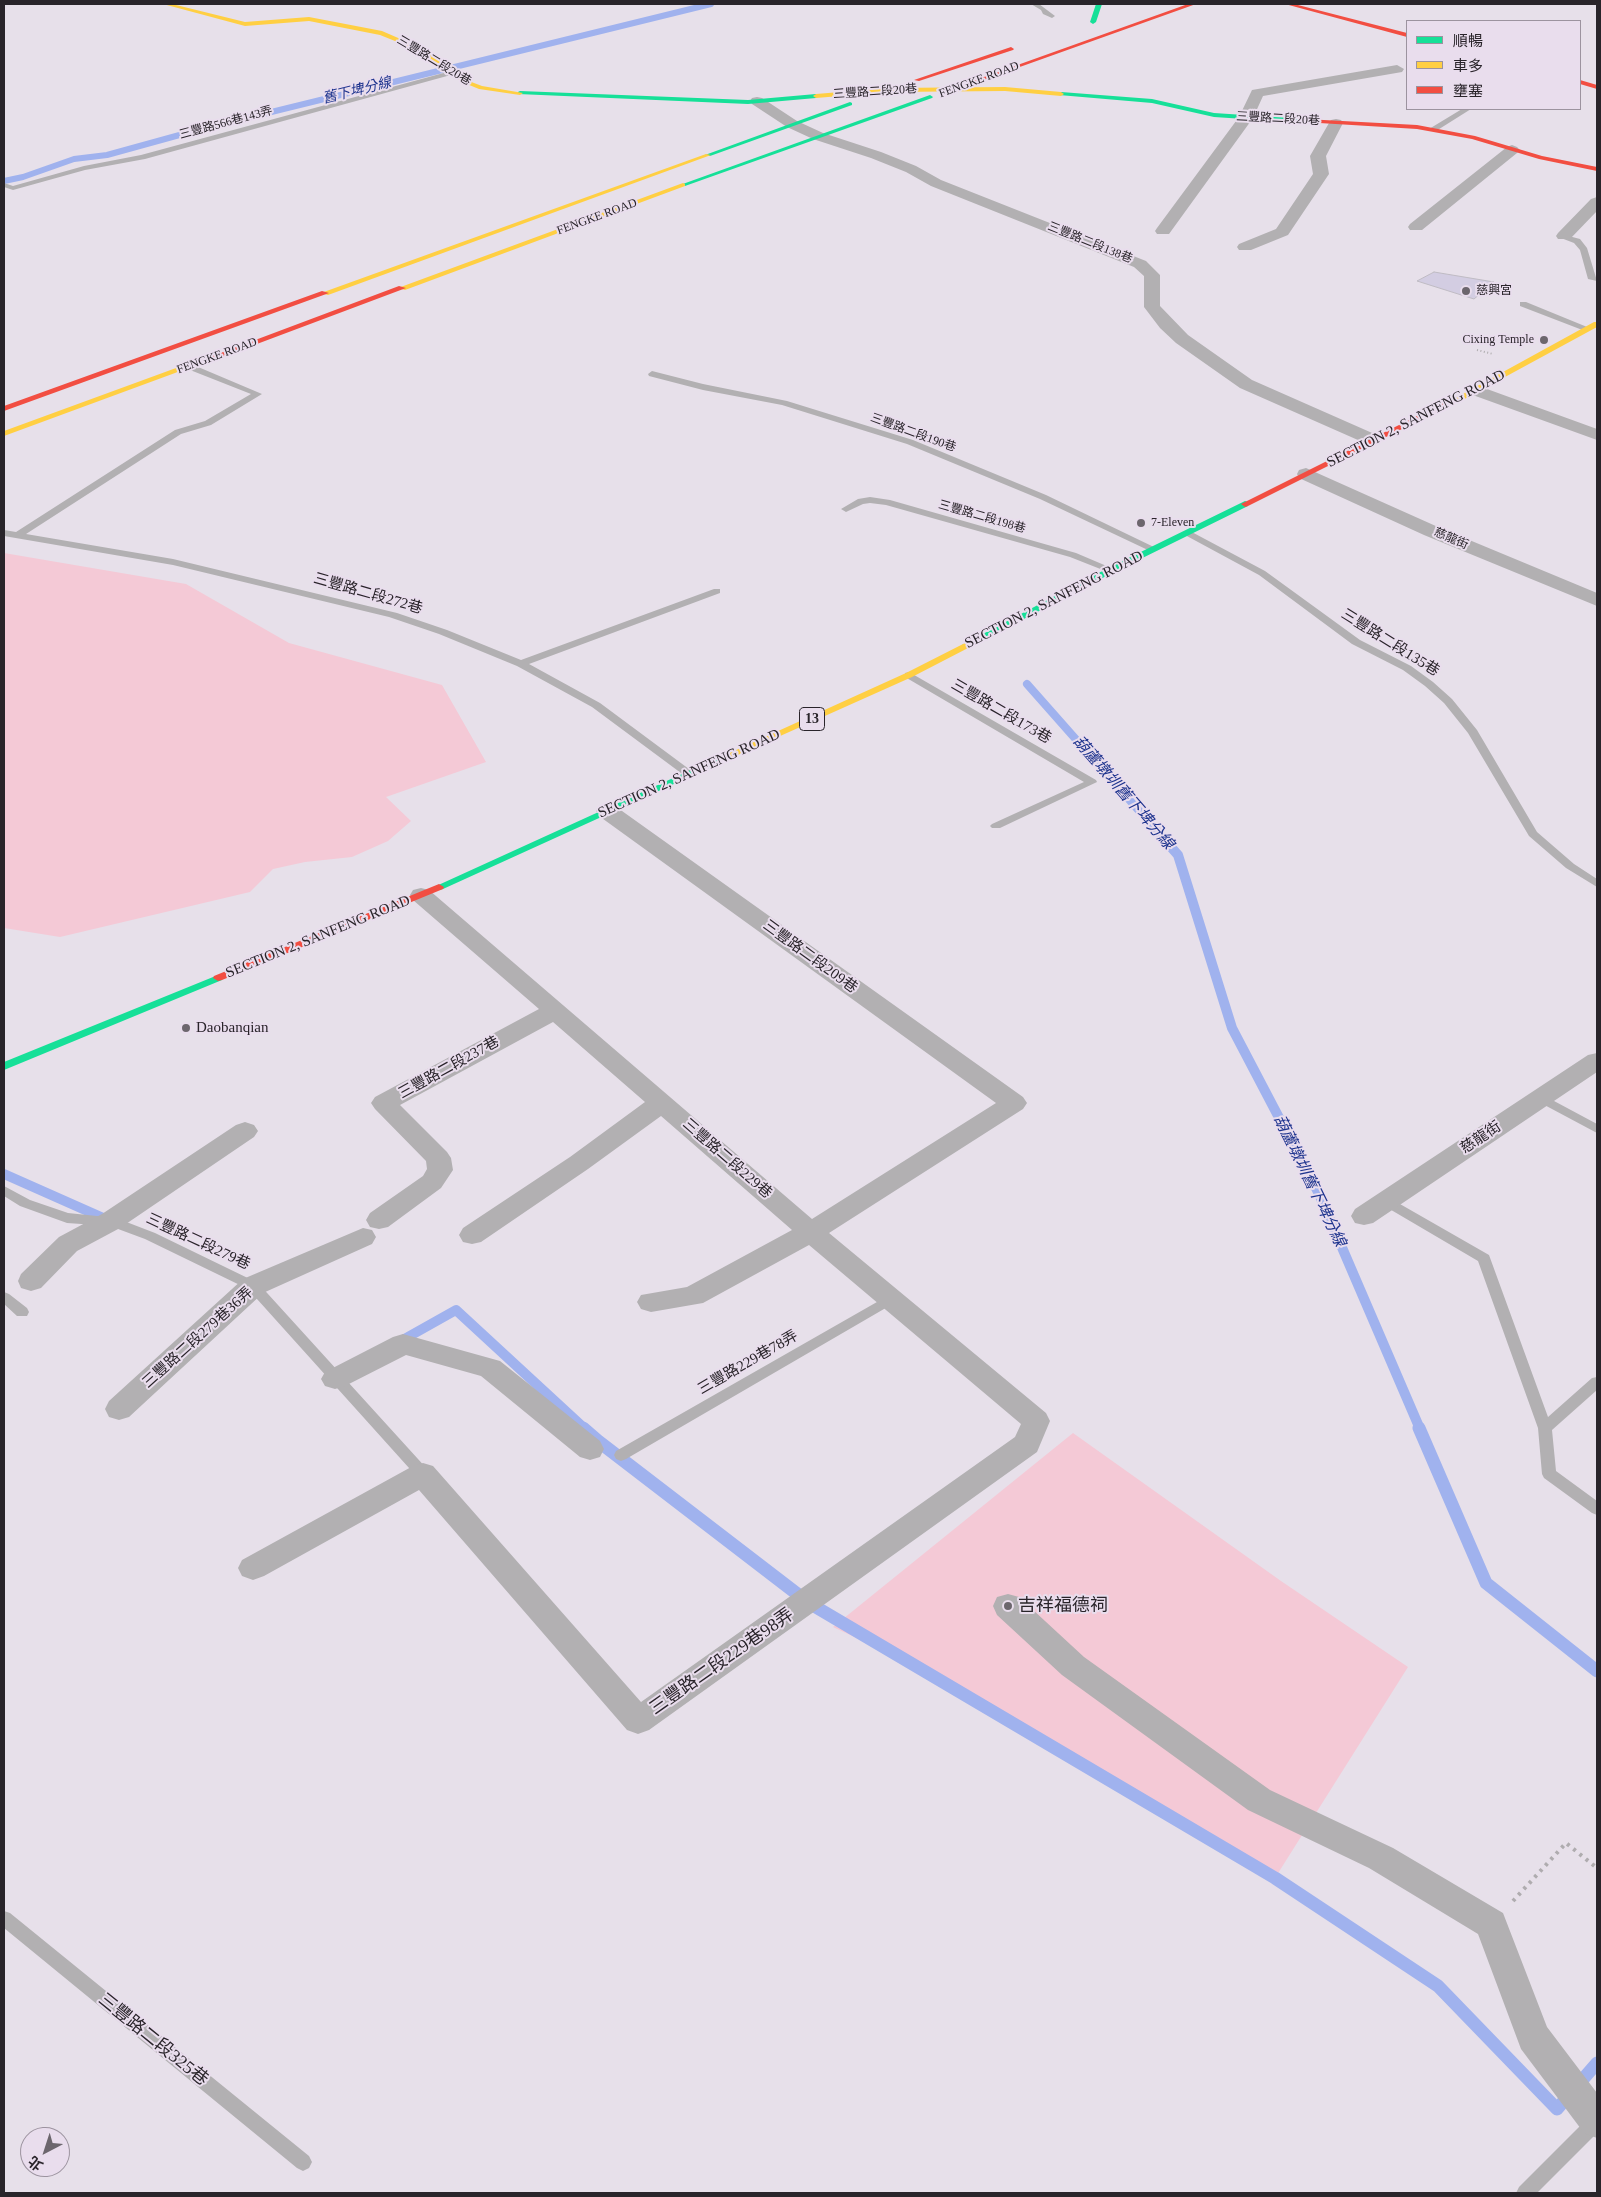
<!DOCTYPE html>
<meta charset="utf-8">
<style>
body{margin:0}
#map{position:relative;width:1601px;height:2197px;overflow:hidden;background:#e7e0ea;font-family:"Times New Roman","Noto Sans TC",serif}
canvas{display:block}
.frame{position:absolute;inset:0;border:5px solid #29242a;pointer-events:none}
.legend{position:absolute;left:1406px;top:20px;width:175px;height:90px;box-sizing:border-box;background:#e9dded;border:1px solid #9c939f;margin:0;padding:6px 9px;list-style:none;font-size:15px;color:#29242a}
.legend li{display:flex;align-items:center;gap:10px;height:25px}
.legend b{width:25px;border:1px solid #9c939f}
.north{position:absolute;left:20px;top:2127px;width:50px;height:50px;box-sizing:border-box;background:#e9dded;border:1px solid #9c939f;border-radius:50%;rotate:220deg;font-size:14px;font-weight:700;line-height:20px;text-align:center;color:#29242a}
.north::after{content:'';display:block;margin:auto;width:18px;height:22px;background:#6c666d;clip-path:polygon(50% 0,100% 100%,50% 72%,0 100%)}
</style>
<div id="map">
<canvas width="1601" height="2197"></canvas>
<div class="frame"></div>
<ul class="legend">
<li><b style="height:6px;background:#16e098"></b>順暢</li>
<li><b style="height:6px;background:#ffcf43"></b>車多</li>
<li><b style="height:6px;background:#f24e42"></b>壅塞</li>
</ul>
<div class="north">北</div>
</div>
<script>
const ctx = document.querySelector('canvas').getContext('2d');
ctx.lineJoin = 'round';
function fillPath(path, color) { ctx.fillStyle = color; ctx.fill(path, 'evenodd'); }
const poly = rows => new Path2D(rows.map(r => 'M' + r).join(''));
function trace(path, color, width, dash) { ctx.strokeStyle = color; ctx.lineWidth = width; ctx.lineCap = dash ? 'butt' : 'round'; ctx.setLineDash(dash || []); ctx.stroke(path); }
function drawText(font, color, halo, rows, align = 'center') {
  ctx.font = font + ' "Times New Roman","Noto Sans TC",serif'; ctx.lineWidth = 4; ctx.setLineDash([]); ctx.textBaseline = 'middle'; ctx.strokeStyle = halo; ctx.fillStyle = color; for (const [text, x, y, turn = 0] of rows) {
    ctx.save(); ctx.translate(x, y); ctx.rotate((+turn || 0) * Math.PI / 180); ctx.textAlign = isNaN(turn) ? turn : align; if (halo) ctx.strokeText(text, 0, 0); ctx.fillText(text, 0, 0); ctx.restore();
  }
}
const green = poly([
 [4,553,186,584,289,643,442,685,486,762,386,797,411,821,388,841,352,857,305,862,273,869,250,892,60,937,4,928],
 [1073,1433,1281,1581,1408,1667,1275,1878,968,1690,833,1627]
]);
const streamFar3 = poly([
 [4,181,23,177,74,159,107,155,194,131,711,4]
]);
const streamFar2 = poly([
 [1027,684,1156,830]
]);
const streamFar1 = poly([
 [1155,829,1178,855,1232,1028,1319,1194,1420,1429],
 [4,1174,110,1221],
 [399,1342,456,1310,585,1429]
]);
const stream = poly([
 [583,1428,598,1441,809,1603,1275,1878,1438,1986,1557,2109,1597,2063],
 [1419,1428,1486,1583,1597,1671]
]);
const building = poly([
 [1434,272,1494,282,1474,299,1417,281,1434,272]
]);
const pathFar1 = poly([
 [1477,350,1493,354]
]);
const path = poly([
 [1513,1901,1566,1843,1597,1868]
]);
const lane = poly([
 [1031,4,1039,4,1055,16,1052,18,1043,14,1041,10,1031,4],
 [451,71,458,73,145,159,85,170,13,190,4,187,4,183,13,186,84,166,141,155,451,71],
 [1462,109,1471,109,1436,131,1429,129,1462,109],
 [1561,234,1580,239,1587,248,1597,281,1588,279,1580,250,1574,243,1561,238,1561,234],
 [1520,302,1526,302,1592,329,1585,331,1520,306,1520,302],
 [185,364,191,364,262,394,211,425,181,434,26,534,173,559,397,613,447,630,521,660,714,589,720,589,720,593,529,664,600,703,693,772,694,774,693,776,685,776,592,707,517,666,439,634,389,617,173,565,4,536,4,530,16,532,175,430,205,421,251,394,185,368,185,364],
 [652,371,703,384,787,401,913,440,1046,495,1158,549,1156,551,1150,551,1040,499,907,444,782,405,703,390,649,376,648,374,652,371],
 [870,497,890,500,1076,553,1116,570,1114,572,1108,572,1070,557,886,505,870,503,863,504,846,512,841,509,858,499,870,497],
 [1188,530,1265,571,1360,640,1411,666,1433,682,1452,699,1477,730,1537,832,1574,864,1597,879,1597,887,1566,868,1529,836,1468,733,1444,703,1425,686,1403,670,1352,644,1259,575,1185,535,1183,533,1188,530],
 [909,672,1096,780,1097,782,1000,828,992,828,990,826,992,824,1084,782,905,677,905,673,909,672],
 [1541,1094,1597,1124,1597,1133,1537,1101,1535,1098,1541,1094],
 [4,1186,30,1200,68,1213,116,1218,155,1233,258,1283,428,1470,430,1474,428,1478,423,1480,418,1478,248,1289,145,1239,110,1226,67,1223,20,1206,4,1196,4,1186],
 [1386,1196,1489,1255,1548,1417,1592,1378,1597,1377,1597,1390,1552,1430,1556,1471,1597,1501,1597,1515,1592,1513,1544,1478,1542,1474,1538,1428,1478,1261,1381,1204,1379,1201,1381,1198,1386,1196],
 [4,1292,9,1294,27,1308,29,1312,27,1316,17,1316,4,1304,4,1292],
 [891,1294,896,1296,898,1299,896,1302,626,1459,621,1461,616,1459,614,1455,616,1451,891,1294],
 [4,1911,10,1913,309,2156,312,2162,309,2168,303,2171,297,2168,4,1928,4,1911],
 [1597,2112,1597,2133,1537,2193,1516,2193,1519,2187,1591,2115,1597,2112]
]);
const street = poly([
 [1397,65,1404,69,1402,72,1263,96,1253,118,1169,234,1157,234,1155,231,1157,228,1239,117,1252,90,1397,65],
 [757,97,762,98,797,121,823,133,881,152,916,166,941,180,1146,261,1160,275,1160,306,1188,335,1252,380,1379,436,1382,440,1379,444,1373,445,1367,444,1240,388,1176,343,1160,328,1144,307,1144,276,1134,267,931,186,906,172,871,158,813,139,787,127,752,104,750,101,752,98,757,97],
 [1336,119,1341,120,1343,123,1326,156,1329,174,1288,235,1251,250,1239,250,1237,247,1239,244,1276,229,1313,174,1310,156,1329,123,1331,120,1336,119],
 [1512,145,1517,147,1520,150,1517,153,1422,230,1410,230,1408,227,1410,224,1507,147,1512,145],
 [1597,197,1597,211,1570,239,1558,239,1556,236,1558,233,1591,199,1597,197],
 [1476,385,1597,429,1597,440,1470,394,1467,390,1470,386,1476,385],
 [1306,468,1438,527,1597,593,1597,606,1424,535,1299,478,1297,474,1299,470,1306,468],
 [607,804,615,806,1023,1097,1027,1103,1023,1109,829,1233,1046,1413,1050,1421,1037,1452,649,1730,638,1734,627,1730,419,1490,264,1576,253,1580,242,1576,238,1568,242,1560,413,1466,423,1463,433,1466,641,1702,1015,1437,1021,1424,809,1245,703,1303,651,1312,641,1309,637,1302,641,1295,687,1287,792,1230,661,1116,588,1169,481,1242,472,1244,463,1242,459,1235,463,1228,570,1157,645,1102,553,1022,400,1105,447,1152,451,1158,453,1170,441,1188,388,1227,379,1229,370,1227,366,1220,370,1213,423,1176,427,1169,426,1161,375,1109,371,1103,375,1097,539,1009,413,900,410,895,413,890,421,888,429,890,812,1219,996,1103,599,816,596,811,599,806,607,804],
 [1597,1053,1597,1072,1373,1223,1364,1225,1355,1223,1351,1216,1355,1209,1588,1055,1597,1053],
 [245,1122,254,1125,258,1131,254,1137,120,1228,77,1251,41,1288,31,1291,21,1288,18,1281,21,1274,59,1237,102,1214,236,1125,245,1122],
 [363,1228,372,1230,376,1237,372,1244,263,1293,129,1417,119,1420,109,1417,105,1409,109,1401,243,1279,363,1228],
 [403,1334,500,1361,600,1441,604,1449,600,1457,590,1460,580,1457,481,1376,406,1355,345,1386,335,1389,325,1386,321,1379,325,1372,393,1337,403,1334],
 [1008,1594,1019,1597,1084,1657,1270,1790,1393,1848,1503,1913,1547,2027,1597,2093,1597,2138,1584,2133,1521,2049,1478,1934,1369,1868,1248,1810,1062,1675,997,1615,993,1606,997,1597,1008,1594]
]);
const fast = poly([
 [1096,4,1102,4,1096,22,1093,24,1090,22,1096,4],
 [520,91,748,100,816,94,819,96,816,98,748,104,518,94,518,92,520,91],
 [1061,92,1152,99,1214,113,1305,119,1308,121,1305,123,1214,117,1152,103,1059,95,1059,93,1061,92],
 [930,95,933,97,932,98,685,186,680,185,930,95],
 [850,102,852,103,852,105,710,156,705,155,850,102],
 [1245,501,1248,502,1248,506,1114,572,970,647,967,648,962,645,1108,568,1245,501],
 [728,753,731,754,733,756,731,758,443,889,439,890,434,887,728,753],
 [218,975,223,978,222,980,4,1070,4,1062,218,975]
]);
const slow = poly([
 [163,4,172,4,245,22,309,17,382,31,419,47,466,80,482,86,523,93,520,95,479,89,462,82,415,49,380,35,309,21,245,26,163,4],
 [1005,87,1061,92,1064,94,1061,96,1005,91,888,92,816,98,813,96,816,94,888,88,1005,87],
 [706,154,711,155,328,295,321,293,706,154],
 [683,183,685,184,685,186,405,290,398,288,683,183],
 [1594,322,1597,322,1597,327,1459,402,1452,400,1594,322],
 [187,364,194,366,4,436,4,431,187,364],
 [967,642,970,643,970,647,912,677,731,758,728,759,723,756,906,673,967,642]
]);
const jam = poly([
 [1188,4,1196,4,975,83,970,82,1188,4],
 [1285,4,1294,4,1407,33,1407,37,1285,4],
 [1011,47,1014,49,1013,50,919,81,914,80,1011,47],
 [1580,80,1597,85,1597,89,1580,84,1580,80],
 [1305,119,1417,125,1475,136,1542,156,1597,167,1597,171,1539,159,1472,139,1417,129,1303,122,1303,120,1305,119],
 [399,286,406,288,193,368,186,366,399,286],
 [322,291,329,293,4,411,4,406,322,291],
 [1453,398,1460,400,1248,506,1245,507,1241,504,1453,398],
 [439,884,444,887,443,889,222,980,218,981,213,978,214,976,439,884]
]);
const markers = [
 [1466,291,5,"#6c666d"],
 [1544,340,5,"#6c666d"],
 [1141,523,5,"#6c666d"],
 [186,1028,5,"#6c666d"],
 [1008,1606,5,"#6c666d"]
];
const farStreetnames = [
 ["三豐路二段20巷",434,61,31],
 ["FENGKE ROAD",979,80,-20],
 ["三豐路二段20巷",875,92,-4],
 ["三豐路二段20巷",1278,119,3],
 ["三豐路566巷143弄",226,123,-15],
 ["FENGKE ROAD",597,217,-20],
 ["三豐路二段138巷",1090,243,22],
 ["FENGKE ROAD",217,356,-20],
 ["三豐路二段190巷",913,433,20],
 ["三豐路二段198巷",982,517,16],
 ["慈龍街",1451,539,23]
];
const farPoinames = [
 ["慈興宮",1476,291],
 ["Cixing Temple",1534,340,"right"],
 ["7-Eleven",1151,523]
];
const farWaternames = [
 ["舊下埤分線",357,91,-14]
];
const shields = [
 [812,719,25]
];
const shieldNames = [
 ["13",812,719]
];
const streetNames = [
 ["SECTION 2, SANFENG ROAD",1416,419,-27],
 ["三豐路二段272巷",368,594,16],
 ["SECTION 2, SANFENG ROAD",1054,600,-27],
 ["三豐路二段135巷",1390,643,32],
 ["三豐路二段173巷",1001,712,30],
 ["SECTION 2, SANFENG ROAD",689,774,-24],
 ["SECTION 2, SANFENG ROAD",318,937,-22],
 ["三豐路二段209巷",810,957,36],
 ["三豐路二段237巷",449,1068,-29],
 ["慈龍街",1481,1138,-34],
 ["三豐路二段229巷",727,1159,41],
 ["三豐路二段279巷",198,1242,25],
 ["三豐路二段279巷36弄",198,1338,-42],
 ["三豐路229巷78弄",748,1363,-30]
];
const poiNames = [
 ["Daobanqian",196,1028]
];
const waterNames = [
 ["葫蘆墩圳舊下埤分線",1123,793,49],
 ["葫蘆墩圳舊下埤分線",1309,1181,64]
];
const nearPoinames = [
 ["吉祥福德祠",1018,1606]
];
const nearStreetnames = [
 ["三豐路二段229巷98弄",722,1662,-35],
 ["三豐路二段325巷",153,2040,39]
];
fillPath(green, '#f4c9d6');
trace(streamFar3, '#a0b2ee', 6);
trace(streamFar2, '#a0b2ee', 8);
trace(streamFar1, '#a0b2ee', 10);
trace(stream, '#a0b2ee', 13);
fillPath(building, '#d3cde2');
trace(building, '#bfbbc3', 1);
trace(pathFar1, '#afacaf', 2, [1, 2.5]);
trace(path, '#afacaf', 4, [3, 5]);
fillPath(lane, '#b2b0b2');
fillPath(street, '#b2b0b2');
fillPath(fast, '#16e098');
fillPath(slow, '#ffcf43');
fillPath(jam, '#f24e42');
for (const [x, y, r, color] of markers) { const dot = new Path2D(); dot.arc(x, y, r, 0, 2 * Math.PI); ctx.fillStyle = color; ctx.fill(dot); trace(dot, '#e9dded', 2); }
drawText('12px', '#29242a', '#e9dded', farStreetnames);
drawText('12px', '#29242a', '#e9dded', farPoinames, 'left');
drawText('italic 14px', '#1e348e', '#e9dded', farWaternames);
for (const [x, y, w] of shields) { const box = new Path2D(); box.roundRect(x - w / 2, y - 11.5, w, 23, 4); ctx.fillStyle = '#e9dded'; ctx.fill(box); trace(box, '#29242a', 1); }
drawText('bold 14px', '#29242a', null, shieldNames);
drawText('15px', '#29242a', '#e9dded', streetNames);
drawText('15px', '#29242a', '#e9dded', poiNames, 'left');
drawText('italic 16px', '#1e348e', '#e9dded', waterNames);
drawText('18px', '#29242a', '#e9dded', nearPoinames, 'left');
drawText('18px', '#29242a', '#e9dded', nearStreetnames);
</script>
